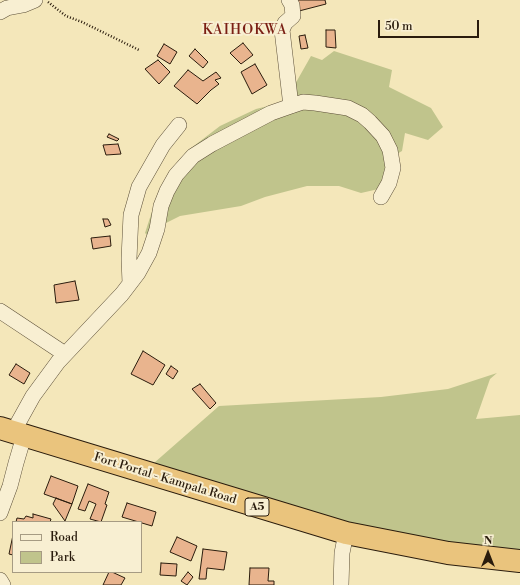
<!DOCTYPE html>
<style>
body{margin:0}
#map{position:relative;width:520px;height:585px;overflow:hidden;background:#f4e7ba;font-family:"Libre Bodoni",serif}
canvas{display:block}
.legend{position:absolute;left:12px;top:521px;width:130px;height:52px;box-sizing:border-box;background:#f8efd2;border:1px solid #a69b83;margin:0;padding:5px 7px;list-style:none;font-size:12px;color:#2a1c0d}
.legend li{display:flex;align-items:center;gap:8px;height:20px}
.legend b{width:20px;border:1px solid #a69b83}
.north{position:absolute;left:468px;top:533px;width:40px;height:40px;-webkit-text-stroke:3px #f8efd2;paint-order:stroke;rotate:0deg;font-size:11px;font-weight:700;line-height:16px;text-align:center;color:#2a1c0d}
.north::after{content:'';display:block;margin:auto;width:14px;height:18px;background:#2a1c0d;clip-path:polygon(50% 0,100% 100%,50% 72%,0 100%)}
.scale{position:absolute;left:378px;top:20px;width:101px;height:18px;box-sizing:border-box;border:2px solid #2a1c0d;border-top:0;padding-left:5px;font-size:12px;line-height:14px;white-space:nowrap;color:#2a1c0d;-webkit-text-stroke:3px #f8efd2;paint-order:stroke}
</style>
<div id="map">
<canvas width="520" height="585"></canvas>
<ul class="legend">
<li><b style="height:5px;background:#f8efd2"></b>Road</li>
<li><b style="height:11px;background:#c0c48c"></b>Park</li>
</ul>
<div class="north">N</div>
<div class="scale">50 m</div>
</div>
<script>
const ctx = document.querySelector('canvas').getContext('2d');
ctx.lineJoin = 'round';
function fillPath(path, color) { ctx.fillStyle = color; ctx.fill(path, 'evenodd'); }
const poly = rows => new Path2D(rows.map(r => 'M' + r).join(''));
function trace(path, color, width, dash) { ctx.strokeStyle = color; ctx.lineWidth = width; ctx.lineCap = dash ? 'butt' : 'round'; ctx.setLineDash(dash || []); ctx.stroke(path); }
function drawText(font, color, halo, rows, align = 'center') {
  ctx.font = font + ' "Libre Bodoni",serif'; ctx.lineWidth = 4; ctx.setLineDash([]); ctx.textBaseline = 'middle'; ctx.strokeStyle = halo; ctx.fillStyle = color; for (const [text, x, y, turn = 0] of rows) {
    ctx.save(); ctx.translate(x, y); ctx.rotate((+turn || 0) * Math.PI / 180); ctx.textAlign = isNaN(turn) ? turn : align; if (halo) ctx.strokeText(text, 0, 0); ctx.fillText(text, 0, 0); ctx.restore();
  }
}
const green = poly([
 [334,51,392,70,389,87,431,108,443,127,428,140,405,133,402,151,395,155,383,188,361,193,339,186,307,186,265,197,241,206,180,216,162,225,155,243,145,233,158,193,186,152,220,126,256,109,296,99,290,93,311,56,322,60],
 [497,373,490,379,476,419,520,415,520,555,371,529,221,485,154,463,219,406,381,397,448,389]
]);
const building = poly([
 [296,0,325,0,326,4,299,11,296,0],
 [326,30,335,30,336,48,326,47,326,30],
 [305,35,308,48,301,49,299,36,305,35],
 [243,43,253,55,241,64,230,53,243,43],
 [164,44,177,52,170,64,157,56,164,44],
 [195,49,208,62,203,68,189,56,195,49],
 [158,60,170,72,159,84,145,69,158,60],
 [255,64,267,85,252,94,241,72,255,64],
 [188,70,203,81,216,72,221,78,215,80,219,84,211,90,197,104,174,86,188,70],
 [109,134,119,139,117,141,107,137,109,134],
 [118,144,121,154,106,155,103,145,118,144],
 [103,219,108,219,111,225,105,227,103,219],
 [110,236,111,246,93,249,91,238,110,236],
 [75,281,79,300,56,303,54,285,75,281],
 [143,351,165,365,153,385,131,374,143,351],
 [16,364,30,373,24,384,9,375,16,364],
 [171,366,178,371,173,379,166,374,171,366],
 [200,384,216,403,210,409,192,389,200,384],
 [51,476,78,486,72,504,44,494,51,476],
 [88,484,109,492,105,504,107,505,101,522,90,519,96,504,89,501,85,511,78,509,88,484],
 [56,498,72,504,65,521,53,504,56,498],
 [127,503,156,512,152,526,122,517,127,503],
 [33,514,51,519,50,522,16,522,17,518,24,519,26,516,33,518,33,514],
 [13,535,13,555,9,554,13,535],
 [177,537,197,546,191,561,170,552,177,537],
 [203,549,227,552,224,570,207,568,206,579,199,579,203,549],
 [161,563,177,564,176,576,160,575,161,563],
 [250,568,269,568,268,581,274,581,274,585,249,585,250,568],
 [109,572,112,572,125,578,121,585,103,585,109,572],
 [188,572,193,577,187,585,181,581,188,572]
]);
const path = poly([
 [48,2,66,16,82,22,139,50]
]);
const street = poly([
 [289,0,292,5,293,16,285,23,282,30,291,106],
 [0,12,7,8,23,5,35,0],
 [130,283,129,259,131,215,139,187,163,145,179,125],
 [0,311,65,354],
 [13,432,33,396,58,362,122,294,138,273,149,253,157,229,161,206,167,191,176,175,193,156,212,144,271,113,291,106,303,102,315,103,348,108,362,115,370,122,383,136,390,150,393,168,389,183,381,197],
 [0,513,10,486,16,463,24,436],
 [0,580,3,585],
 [341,585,342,553,346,533]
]);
const highway = poly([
 [0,428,346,533,448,553,520,561]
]);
const shields = [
 [257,507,24]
];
const shieldNames = [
 ["A5",257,507]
];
const streetNames = [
 ["Fort Portal - Kampala Road",165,479,17]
];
const quarterNames = [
 ["KAIHOKWA",245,31]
];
fillPath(green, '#c0c48c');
fillPath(building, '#e9b48e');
trace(building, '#2a1c0d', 1);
trace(street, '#5c4f38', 16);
trace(highway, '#2a1c0d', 24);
trace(path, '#2a1c0d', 2.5, [1, 2]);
trace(street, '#f8efd2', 15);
trace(highway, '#eac47d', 22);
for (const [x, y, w] of shields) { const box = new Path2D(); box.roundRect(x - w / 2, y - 9, w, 18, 3); ctx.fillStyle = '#f8efd2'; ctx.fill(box); trace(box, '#2a1c0d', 1); }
drawText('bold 11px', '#2a1c0d', null, shieldNames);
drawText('12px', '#2a1c0d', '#f8efd2', streetNames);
ctx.letterSpacing = '1px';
drawText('14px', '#7a1f14', '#f8efd2', quarterNames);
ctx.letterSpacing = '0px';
</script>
